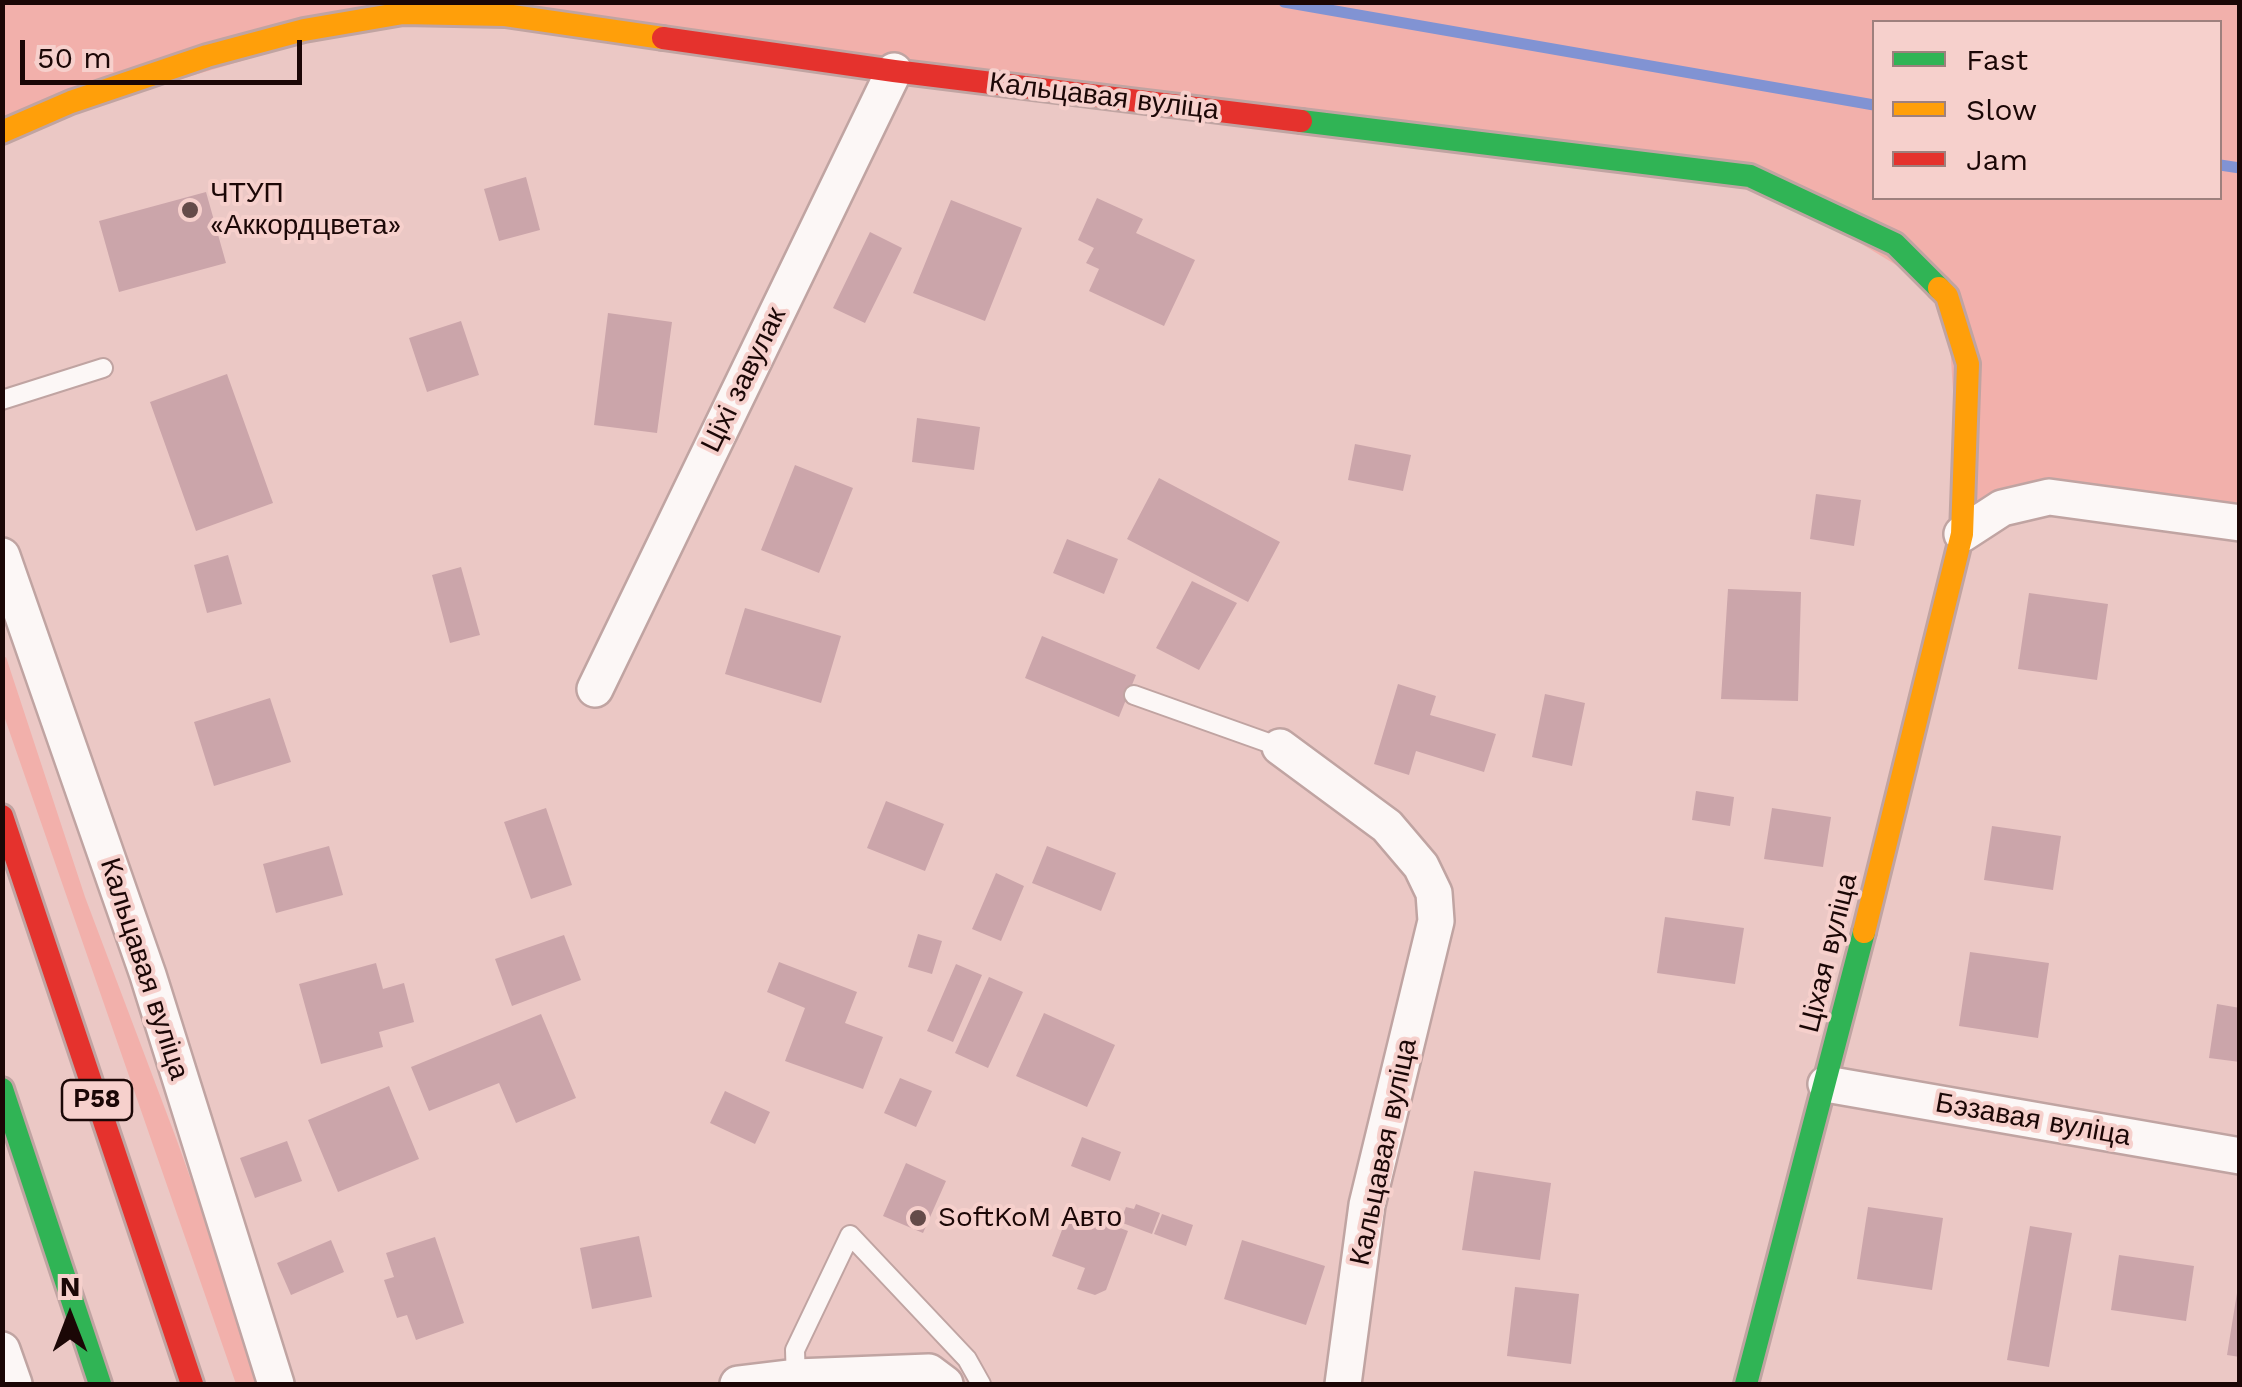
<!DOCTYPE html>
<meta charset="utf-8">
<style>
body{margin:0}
#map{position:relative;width:2242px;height:1387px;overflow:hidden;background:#ebc8c5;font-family:"Work Sans",sans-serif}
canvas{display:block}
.frame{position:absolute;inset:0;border:5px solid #1b0706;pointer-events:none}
.legend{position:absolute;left:1872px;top:20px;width:350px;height:180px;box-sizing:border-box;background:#f6d0cc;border:2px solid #9e807d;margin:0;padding:12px 18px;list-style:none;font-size:30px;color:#1b0706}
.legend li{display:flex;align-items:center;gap:20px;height:50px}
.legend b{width:50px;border:2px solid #9e807d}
.north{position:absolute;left:20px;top:1267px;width:100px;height:100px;-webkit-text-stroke:8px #f6d0cc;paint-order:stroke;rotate:0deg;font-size:28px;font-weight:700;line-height:40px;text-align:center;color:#1b0706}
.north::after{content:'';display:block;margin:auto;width:35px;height:45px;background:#1b0706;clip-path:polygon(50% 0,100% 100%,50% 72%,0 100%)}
.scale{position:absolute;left:20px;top:40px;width:282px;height:45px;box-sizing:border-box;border:5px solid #1b0706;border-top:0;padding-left:12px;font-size:30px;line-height:35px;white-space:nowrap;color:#1b0706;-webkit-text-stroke:8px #f6d0cc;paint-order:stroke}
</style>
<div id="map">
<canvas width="2242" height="1387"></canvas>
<div class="frame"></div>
<ul class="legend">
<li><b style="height:12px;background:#30b455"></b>Fast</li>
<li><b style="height:12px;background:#ff9f0a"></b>Slow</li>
<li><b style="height:12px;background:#e5322d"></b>Jam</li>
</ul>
<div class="north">N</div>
<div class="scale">50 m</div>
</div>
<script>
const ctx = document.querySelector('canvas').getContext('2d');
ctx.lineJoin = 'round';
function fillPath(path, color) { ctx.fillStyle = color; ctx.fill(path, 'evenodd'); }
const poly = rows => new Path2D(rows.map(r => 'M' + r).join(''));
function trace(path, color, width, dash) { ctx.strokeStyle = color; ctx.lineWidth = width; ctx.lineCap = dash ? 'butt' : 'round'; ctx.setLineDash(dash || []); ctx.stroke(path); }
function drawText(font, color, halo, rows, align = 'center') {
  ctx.font = font + ' "Work Sans",sans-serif'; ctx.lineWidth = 8; ctx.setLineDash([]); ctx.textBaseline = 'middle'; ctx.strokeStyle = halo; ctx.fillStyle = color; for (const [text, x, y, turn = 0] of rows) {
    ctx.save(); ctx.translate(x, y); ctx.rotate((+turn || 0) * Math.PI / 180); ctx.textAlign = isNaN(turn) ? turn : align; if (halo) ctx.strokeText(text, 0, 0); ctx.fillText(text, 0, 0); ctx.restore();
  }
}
const green = poly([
 [3,3,2239,3,2239,523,2101,503,1962,534,1947,296,1750,176,403,13,3,132],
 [1874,22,2220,22,2220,198,1874,198],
 [6,657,85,897,176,1138,264,1384,236,1384,3,713,2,659]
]);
const stream = poly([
 [1284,2,1874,105],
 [2220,165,2240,168]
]);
const building = poly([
 [526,177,540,230,499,241,484,189],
 [206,192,226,263,119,292,99,221],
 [1097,198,1143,219,1136,233,1195,260,1164,326,1089,291,1099,269,1086,263,1094,248,1078,240],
 [951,200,1022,228,985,321,913,293],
 [870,232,902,248,865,323,833,308],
 [608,313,672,322,657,433,594,425],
 [461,321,479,375,427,392,409,338],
 [227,374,273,503,196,531,150,402],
 [917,418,980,427,974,470,912,462],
 [1355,444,1411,455,1403,491,1348,480],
 [795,465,853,488,819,573,761,550],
 [1159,478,1280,542,1248,602,1127,539],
 [1816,494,1861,500,1854,546,1810,539],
 [1067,539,1118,559,1104,594,1053,573],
 [228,555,242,604,207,613,194,565],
 [461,567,480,635,450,643,432,575],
 [1192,581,1237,603,1199,670,1156,648],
 [1728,589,1801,592,1798,701,1721,699],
 [2029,593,2108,604,2097,680,2018,669],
 [745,608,841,636,821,703,725,674],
 [1042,636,1136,675,1119,717,1025,678],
 [1398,684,1436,696,1430,715,1496,734,1484,772,1416,751,1409,775,1374,764],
 [1545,694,1585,703,1572,766,1532,757],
 [270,698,291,762,214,786,194,722],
 [1696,791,1734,797,1730,826,1692,820],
 [886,801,944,824,925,871,867,848],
 [546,808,572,885,531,899,504,822],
 [1772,808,1831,817,1823,867,1764,859],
 [1992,826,2061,836,2053,890,1984,880],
 [329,846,343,895,276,913,263,864],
 [1047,846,1116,873,1101,911,1032,883],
 [996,873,1024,886,1001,941,972,929],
 [1665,917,1744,928,1735,984,1657,973],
 [918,934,942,941,932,974,908,967],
 [564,935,581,980,512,1006,495,959],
 [1970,952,2049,963,2038,1038,1959,1026],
 [779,962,857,992,845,1023,883,1037,863,1089,785,1061,805,1008,767,992],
 [376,963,383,989,404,983,414,1022,379,1032,383,1047,321,1064,299,984],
 [956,964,982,975,953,1042,927,1031],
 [989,977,1023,992,988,1068,955,1053],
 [2217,1004,2240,1008,2240,1062,2209,1058],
 [1044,1013,1115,1045,1087,1107,1016,1076],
 [541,1014,576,1098,516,1123,499,1083,429,1111,411,1067],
 [900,1078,932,1091,916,1127,884,1113],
 [389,1086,419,1159,338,1192,308,1120],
 [725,1091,770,1112,755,1144,710,1123],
 [1082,1137,1121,1152,1110,1181,1071,1166],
 [287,1141,302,1181,255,1198,240,1158],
 [906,1163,946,1181,923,1233,883,1216],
 [1474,1171,1551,1183,1540,1260,1462,1250],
 [1136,1204,1160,1213,1152,1234,1120,1222,1126,1207,1134,1209],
 [1868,1207,1943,1218,1932,1290,1857,1279],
 [1070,1209,1128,1231,1106,1290,1095,1295,1077,1289,1085,1268,1052,1256],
 [1162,1214,1193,1225,1186,1246,1154,1234],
 [2030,1226,2072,1233,2049,1367,2007,1360],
 [639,1236,652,1297,592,1309,580,1248],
 [435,1237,464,1323,416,1340,407,1315,397,1318,384,1280,394,1277,386,1253],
 [331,1240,344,1272,291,1295,277,1263],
 [1242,1240,1325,1266,1306,1325,1224,1299],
 [2119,1255,2194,1266,2186,1321,2111,1310],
 [1515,1287,1579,1294,1571,1364,1507,1356],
 [2237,1293,2240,1293,2240,1357,2227,1355]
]);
const lane = poly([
 [2,400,103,368],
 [1134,695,1280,747],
 [796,1382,795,1350,850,1235,967,1359,981,1384]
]);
const street = poly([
 [1962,534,2002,508,2049,497,2240,523],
 [2,556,148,975,276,1384],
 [595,689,894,71],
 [1280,747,1387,826,1421,866,1434,893,1436,921,1367,1205,1343,1384],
 [1826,1084,2240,1156],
 [2,1350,14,1384],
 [738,1384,796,1377,929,1372,945,1384]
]);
const fast = poly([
 [1301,121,1750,176,1895,244,1939,288],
 [2,1089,100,1384],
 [1746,1384,1864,932]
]);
const slow = poly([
 [2,132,71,102,207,56,304,30,403,13,505,15,663,38],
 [1864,932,1962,534,1968,364,1947,296,1939,288]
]);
const jam = poly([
 [663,38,894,71,1301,121],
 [2,816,192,1384]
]);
const markers = [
 [190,210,10,"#644b49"],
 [918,1218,10,"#644b49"]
];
const shields = [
 [97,1100,70]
];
const shieldNames = [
 ["Р58",97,1100]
];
const streetNames = [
 ["Кальцавая вуліца",1104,97,7],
 ["Ціхі завулак",744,380,-64],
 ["Ціхая вуліца",1829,953,-76],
 ["Кальцавая вуліца",144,969,72],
 ["Бэзавая вуліца",2033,1120,10],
 ["Кальцавая вуліца",1384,1152,-78]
];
const poiNames = [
 ["ЧТУП",210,194],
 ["«Аккордцвета»",210,226],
 ["SoftKoM Авто",938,1218]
];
fillPath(green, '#f2b0ab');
trace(stream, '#8193d3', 11);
fillPath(building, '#cba5aa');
trace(lane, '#c0a4a2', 22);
trace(street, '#c0a4a2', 40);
trace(fast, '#c0a4a2', 28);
trace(slow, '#c0a4a2', 28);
trace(jam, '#c0a4a2', 28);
trace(lane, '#fcf7f6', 18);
trace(street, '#fcf7f6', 35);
trace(fast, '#30b455', 22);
trace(slow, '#ff9f0a', 22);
trace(jam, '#e5322d', 22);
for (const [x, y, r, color] of markers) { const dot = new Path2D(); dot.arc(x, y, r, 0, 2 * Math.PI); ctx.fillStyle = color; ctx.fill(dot); trace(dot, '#f6d0cc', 4); }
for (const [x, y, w] of shields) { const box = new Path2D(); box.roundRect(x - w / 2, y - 20, w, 40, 8); ctx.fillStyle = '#f6d0cc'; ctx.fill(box); trace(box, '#1b0706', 2.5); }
drawText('bold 25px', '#1b0706', null, shieldNames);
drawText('28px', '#1b0706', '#f6d0cc', streetNames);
drawText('28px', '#1b0706', '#f6d0cc', poiNames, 'left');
</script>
